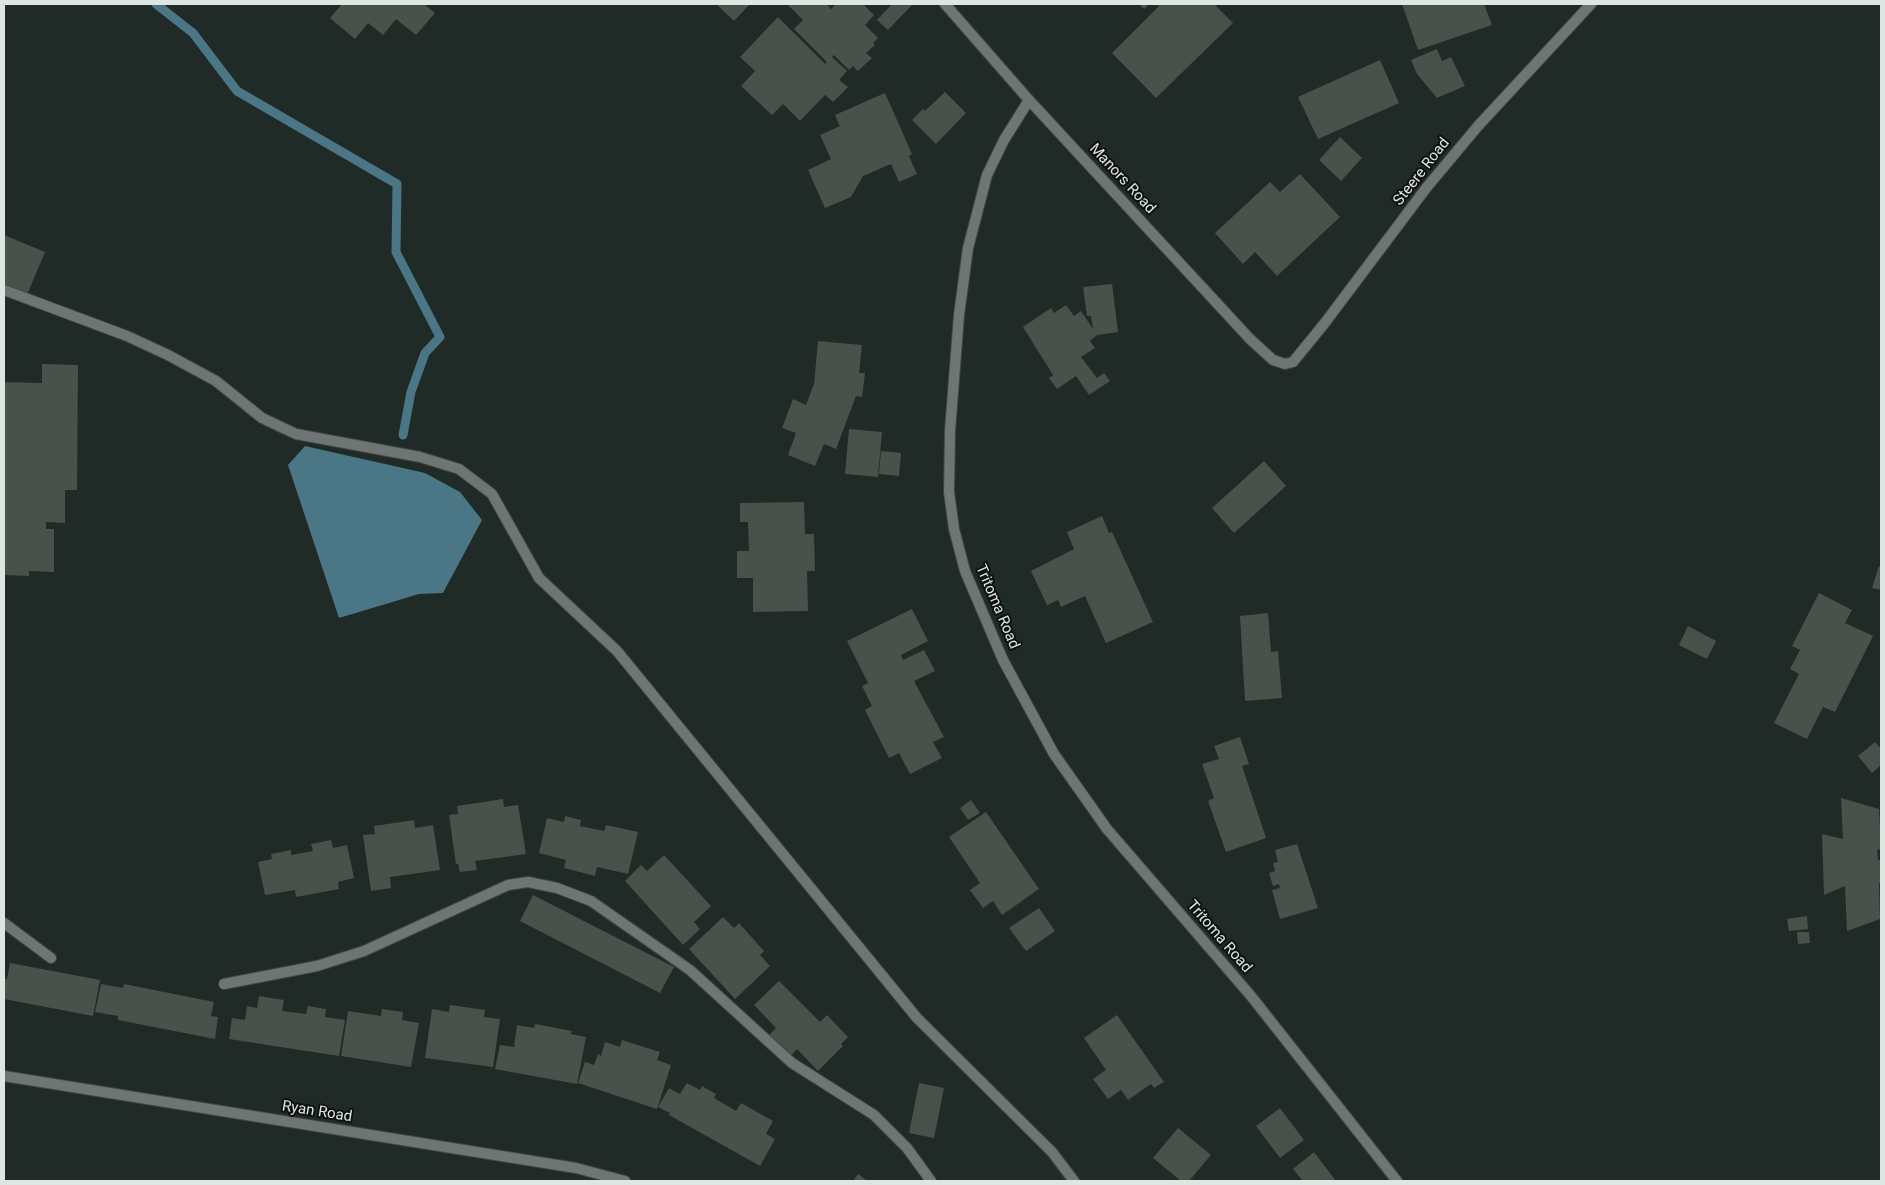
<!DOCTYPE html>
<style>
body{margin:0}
#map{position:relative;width:1885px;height:1185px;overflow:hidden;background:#202a27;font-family:Roboto,sans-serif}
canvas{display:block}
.frame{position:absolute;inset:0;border:5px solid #dfe5e3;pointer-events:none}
</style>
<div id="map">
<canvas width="1885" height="1185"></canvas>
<div class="frame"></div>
</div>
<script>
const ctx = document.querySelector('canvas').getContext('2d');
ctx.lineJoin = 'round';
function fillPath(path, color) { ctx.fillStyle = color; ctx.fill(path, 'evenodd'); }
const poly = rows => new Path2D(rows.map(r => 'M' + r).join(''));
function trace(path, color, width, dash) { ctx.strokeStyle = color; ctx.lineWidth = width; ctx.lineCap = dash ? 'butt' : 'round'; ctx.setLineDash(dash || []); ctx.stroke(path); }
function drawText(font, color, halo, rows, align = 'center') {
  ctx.font = font + ' Roboto,sans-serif'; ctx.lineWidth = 4; ctx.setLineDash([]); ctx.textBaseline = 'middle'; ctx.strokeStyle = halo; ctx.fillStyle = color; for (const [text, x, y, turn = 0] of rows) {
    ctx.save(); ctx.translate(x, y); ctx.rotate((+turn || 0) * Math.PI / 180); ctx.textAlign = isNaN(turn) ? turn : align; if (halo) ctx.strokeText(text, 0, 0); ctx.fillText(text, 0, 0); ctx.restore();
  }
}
const water = poly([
 [305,446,425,473,460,492,482,520,443,593,419,594,339,618,288,465]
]);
const stream = poly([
 [156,4,193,33,237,91,397,184,396,252,440,337,425,353,411,392,403,435]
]);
const building = poly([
 [342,4,424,4,435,13,416,35,396,19,383,35,368,23,355,39,330,18],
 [716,4,750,4,734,21],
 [787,4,826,4,831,9,836,4,863,4,874,15,865,25,878,38,873,43,875,45,866,53,872,58,858,71,853,66,849,70,834,55,832,57,847,71,839,80,848,87,833,102,825,95,800,121,783,104,772,115,741,86,755,71,740,57,778,17,825,64,827,62,794,29,803,20],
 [892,4,912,5,888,30,877,20],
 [1139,4,1149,4,1144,9],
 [1157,4,1214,4,1233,23,1156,98,1112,53,1159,6],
 [1402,4,1484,4,1492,25,1418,50],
 [1437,49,1442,61,1451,57,1465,86,1437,98,1417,74,1411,60],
 [1380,60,1399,103,1318,139,1298,97],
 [945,92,966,113,936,144,912,120,923,109,925,111],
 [885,93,912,154,909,156,917,174,899,182,891,164,863,176,851,197,825,208,808,170,831,159,820,135,840,126,835,115],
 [1340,137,1362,158,1341,181,1319,160],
 [1300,174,1340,217,1277,276,1255,252,1243,264,1215,233,1270,182,1280,192],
 [4,235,45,252,26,297,4,288],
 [1112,284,1118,332,1097,335,1090,341,1095,348,1081,357,1097,378,1104,373,1110,381,1089,395,1076,376,1057,389,1049,378,1053,375,1023,327,1051,308,1054,313,1066,305,1074,316,1081,311,1093,329,1091,316,1087,316,1083,287],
 [818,341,862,345,859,373,865,373,862,397,856,396,836,449,824,444,815,466,788,455,796,433,782,428,793,399,806,405,814,384],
 [42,364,78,365,77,490,65,490,65,523,46,522,46,529,54,529,54,572,29,571,29,576,4,575,4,382,42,383],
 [849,429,882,432,878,477,845,474],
 [881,451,901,453,899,476,879,474],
 [1264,461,1286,486,1234,533,1212,508],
 [804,502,805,534,814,534,815,571,807,571,808,611,753,612,753,578,737,578,737,551,749,551,748,522,740,522,740,503],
 [1102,516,1109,533,1112,532,1153,622,1106,643,1085,596,1061,607,1058,600,1047,605,1031,571,1074,549,1067,532],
 [1879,566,1881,567,1881,590,1872,588],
 [1819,593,1852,610,1845,623,1873,636,1835,712,1823,707,1807,739,1774,723,1799,674,1790,669,1800,650,1792,646],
 [912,609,928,641,901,655,903,660,924,650,935,671,914,681,944,737,933,742,942,758,910,774,899,753,889,758,865,710,872,706,862,686,868,683,847,641],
 [1268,613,1271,652,1278,651,1282,698,1245,701,1240,616],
 [1688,626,1716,641,1707,659,1679,645],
 [1240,737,1249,764,1242,766,1266,838,1226,852,1208,801,1214,798,1202,764,1219,759,1214,746],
 [1875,742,1881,749,1881,765,1872,773,1858,756],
 [1841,798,1879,809,1881,849,1877,850,1878,860,1881,860,1881,883,1879,883,1880,919,1847,931,1845,886,1824,895,1822,834,1843,839],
 [503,799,504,807,518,805,526,854,475,861,477,870,460,872,458,864,456,864,449,815,458,814,457,806],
 [971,800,980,813,968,820,960,808],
 [986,812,1039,889,1002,915,993,901,983,908,970,890,980,883,949,837],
 [565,816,581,820,580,826,604,831,606,825,638,832,628,874,597,867,595,876,564,868,566,860,539,853,547,818,564,822],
 [414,820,415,828,433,825,440,870,390,877,391,888,371,891,363,835,375,834,374,826],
 [331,840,333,848,347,845,354,878,338,882,339,889,296,897,295,890,265,895,258,862,272,859,271,854,291,850,291,855,313,851,311,844],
 [1297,844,1318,908,1280,919,1272,890,1280,888,1279,884,1273,886,1269,873,1275,871,1273,863,1278,862,1275,850],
 [664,855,711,906,694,922,700,929,683,945,625,881,641,865,647,871],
 [533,895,674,967,660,993,520,921],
 [1039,908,1055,931,1026,951,1009,928],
 [1807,916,1808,929,1789,931,1787,919],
 [723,917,734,928,739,923,764,951,760,955,770,966,735,999,689,949],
 [1797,932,1809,932,1810,943,1798,944],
 [10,963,100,980,93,1016,4,999,4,979,7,979],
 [779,981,820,1022,827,1015,848,1037,841,1044,843,1046,818,1071,797,1049,791,1056,769,1035,776,1028,754,1005],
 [101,984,123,988,124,984,214,1002,211,1016,218,1017,215,1039,118,1020,118,1016,95,1012],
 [259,996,284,1000,282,1011,306,1014,308,1006,326,1009,325,1017,345,1020,339,1056,229,1039,232,1018,245,1020,247,1006,257,1008],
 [450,1005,485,1010,484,1017,500,1019,493,1067,425,1058,432,1009,449,1012],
 [382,1009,403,1012,402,1020,419,1023,411,1067,341,1056,348,1011,381,1016],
 [1117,1015,1164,1082,1154,1088,1151,1084,1128,1100,1121,1090,1108,1099,1093,1079,1106,1070,1084,1038],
 [535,1024,572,1031,571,1034,586,1037,577,1084,495,1069,500,1045,514,1047,517,1025,534,1028],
 [622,1040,660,1052,657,1060,671,1065,657,1109,578,1083,585,1062,594,1065,598,1054,601,1056,605,1042,620,1047],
 [687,1083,700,1090,702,1086,716,1094,714,1098,736,1111,741,1103,773,1121,766,1134,775,1139,760,1166,669,1115,670,1113,658,1107,669,1088,680,1094],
 [919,1083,944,1088,934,1138,909,1133],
 [1280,1108,1304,1140,1280,1158,1256,1126],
 [1178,1128,1211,1155,1189,1181,1181,1181,1153,1158],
 [1314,1152,1336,1181,1300,1181,1302,1180,1293,1169],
 [858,1174,868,1181,853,1181]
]);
const minor = poly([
 [945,4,1029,100,1250,339,1273,360,1285,364,1293,362,1324,324,1427,187,1478,126,1591,4],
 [1029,100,1004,140,987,175,968,248,959,315,950,431,949,492,954,529,965,571,1003,660,1054,754,1107,829,1251,996,1397,1181],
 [4,290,127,336,168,355,216,381,262,418,296,434,420,457,459,469,492,494,539,578,617,651,917,1018,1052,1152,1074,1181],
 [4,923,51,958],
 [224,984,317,966,364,951,508,885,528,882,557,888,591,901,690,970,792,1063,874,1115,907,1148,931,1181],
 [4,1076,576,1168,625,1181]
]);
const streetNames = [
 ["Steere Road",1422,172,-52],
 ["Manors Road",1122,179,47],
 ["Tritoma Road",997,607,67],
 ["Tritoma Road",1219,937,49],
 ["Ryan Road",317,1112,9]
];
fillPath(water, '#4a7685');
trace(stream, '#4a7685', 9);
fillPath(building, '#49514a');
trace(minor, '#3f4845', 12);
trace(minor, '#6f7474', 10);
drawText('15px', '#dfe5e3', '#0d1210', streetNames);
</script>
